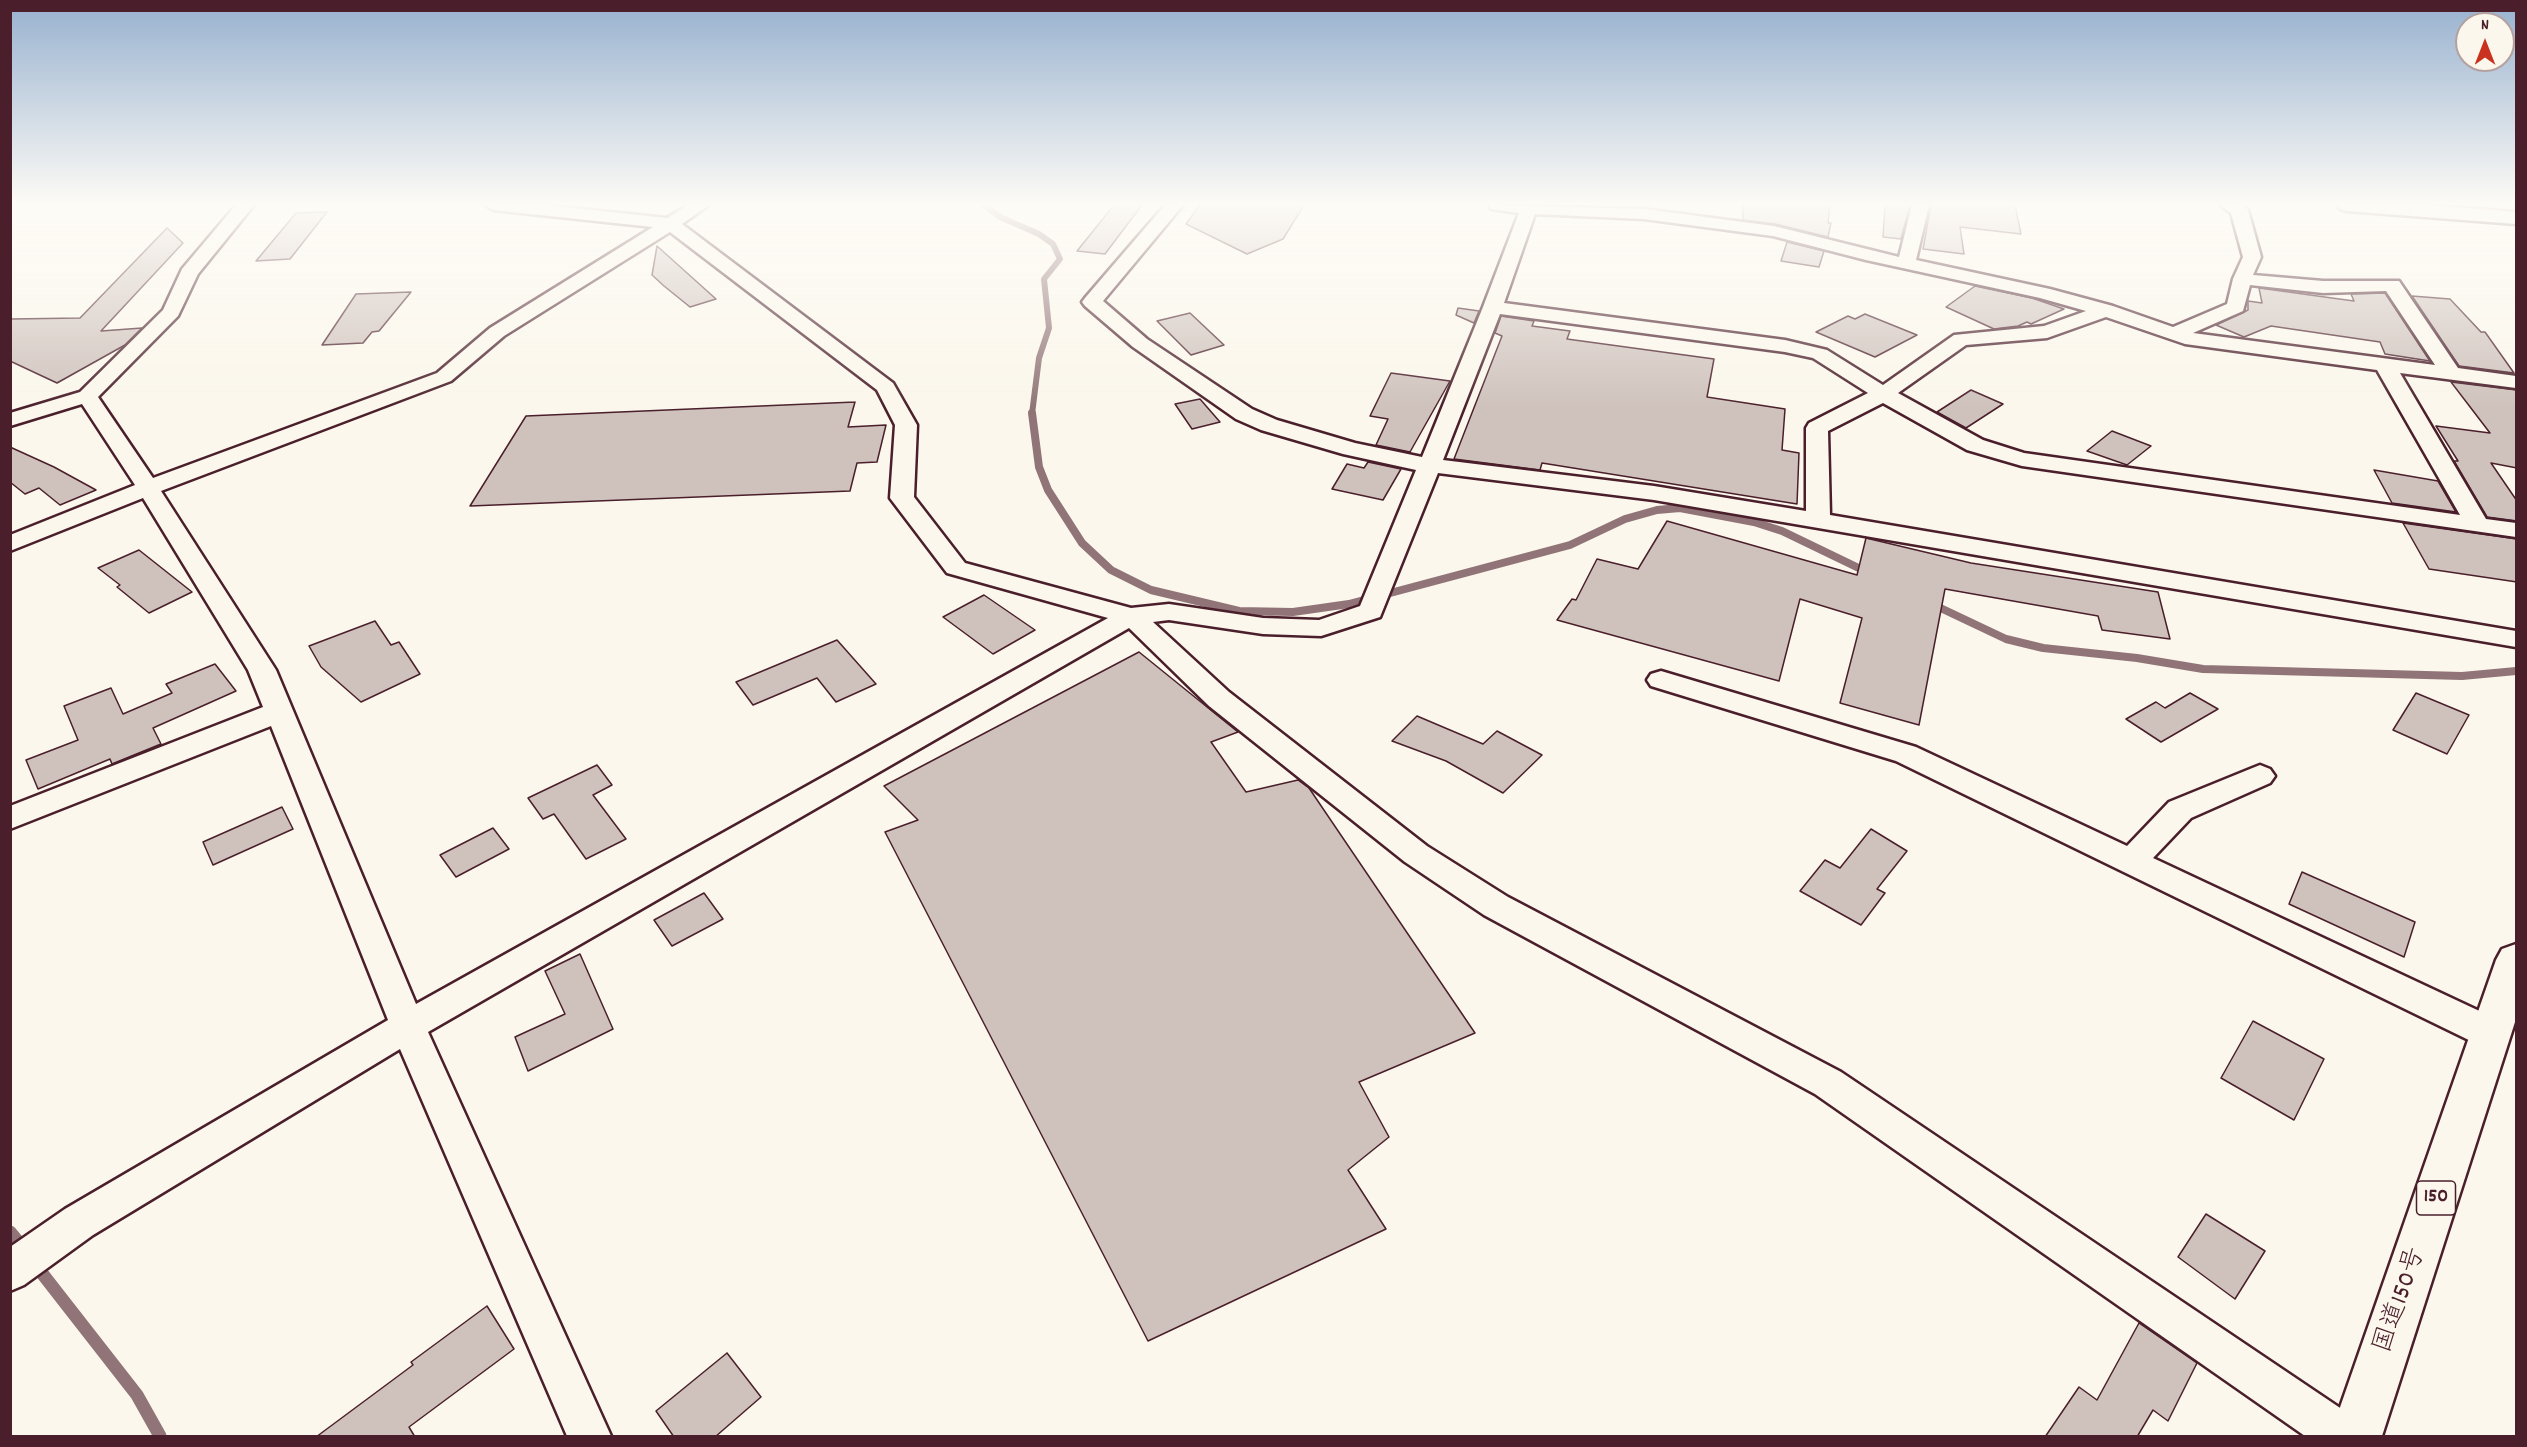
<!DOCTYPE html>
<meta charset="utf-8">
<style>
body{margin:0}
#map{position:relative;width:2527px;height:1447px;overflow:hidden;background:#fbf7ec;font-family:Dekko,sans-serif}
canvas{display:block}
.frame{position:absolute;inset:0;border:12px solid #4a1f2b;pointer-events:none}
.north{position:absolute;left:2455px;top:12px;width:60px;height:60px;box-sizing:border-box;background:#fbf7ec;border:2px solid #b4a19f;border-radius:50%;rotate:0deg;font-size:16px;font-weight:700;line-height:24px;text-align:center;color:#4a1f2b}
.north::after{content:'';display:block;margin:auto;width:21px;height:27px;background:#c8321e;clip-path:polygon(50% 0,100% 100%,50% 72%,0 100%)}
</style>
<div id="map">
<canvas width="2527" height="1447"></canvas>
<div class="frame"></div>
<div class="north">N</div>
</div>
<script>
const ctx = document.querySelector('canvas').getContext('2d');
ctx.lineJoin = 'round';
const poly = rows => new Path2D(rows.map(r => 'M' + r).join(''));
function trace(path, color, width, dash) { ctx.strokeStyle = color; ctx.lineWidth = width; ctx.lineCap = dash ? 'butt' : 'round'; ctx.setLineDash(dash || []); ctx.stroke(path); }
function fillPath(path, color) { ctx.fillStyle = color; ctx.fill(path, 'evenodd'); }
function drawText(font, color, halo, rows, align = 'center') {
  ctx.font = font + ' Dekko,"Klee One",sans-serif'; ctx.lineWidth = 5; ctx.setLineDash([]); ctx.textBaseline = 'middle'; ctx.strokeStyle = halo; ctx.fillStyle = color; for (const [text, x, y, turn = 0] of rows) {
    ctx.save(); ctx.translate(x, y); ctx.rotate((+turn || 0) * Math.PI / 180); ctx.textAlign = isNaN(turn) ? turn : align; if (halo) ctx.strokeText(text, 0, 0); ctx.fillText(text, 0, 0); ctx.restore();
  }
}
const streamFar2 = poly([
 [984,205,1000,217,1039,234,1053,244,1060,259,1044,279,1049,328,1039,358,1032,414]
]);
const streamFar1 = poly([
 [1032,413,1039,467,1048,490,1082,543,1111,570,1151,590,1239,611,1293,612,1349,604,1570,545,1625,519,1657,510,1680,508,1754,522,1782,531,1869,573],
 [1932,604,2006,639,2043,648,2137,658,2203,669,2462,676,2516,671]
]);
const stream = poly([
 [10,1232,24,1249],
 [34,1263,137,1395,160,1436]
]);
const building = poly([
 [1114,205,1142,205,1105,254,1077,251,1114,205],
 [1200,205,1304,205,1283,239,1247,254,1186,224,1200,205],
 [1743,205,1830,205,1828,223,1831,223,1828,237,1775,224,1743,220,1743,205],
 [1885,205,1910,205,1901,239,1883,237,1885,205],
 [1931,205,2015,205,2021,234,1960,227,1964,254,1923,249,1931,205],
 [327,212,290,259,256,261,296,213,327,212],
 [167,228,183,243,101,331,142,328,125,345,57,383,10,361,10,319,80,318,167,228],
 [1787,242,1824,251,1819,267,1781,261,1787,242],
 [657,246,716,299,690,307,664,286,652,275,657,246],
 [1975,286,2032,298,2064,309,2031,324,2027,322,2018,326,1994,329,1946,307,1975,286],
 [2259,288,2354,301,2351,294,2385,293,2430,361,2385,354,2380,342,2271,326,2244,337,2216,325,2248,310,2248,301,2262,303,2259,288],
 [411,292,379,331,372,332,363,343,322,345,356,294,411,292],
 [2412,296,2450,299,2481,332,2485,332,2514,373,2459,366,2412,296],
 [1458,308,1479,311,1474,323,1456,315,1458,308],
 [1190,313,1224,345,1191,355,1157,321,1190,313],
 [1865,314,1917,335,1875,357,1816,332,1848,316,1855,319,1865,314],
 [1501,316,1534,321,1532,326,1570,331,1567,339,1714,359,1707,397,1785,409,1782,450,1799,453,1797,504,1542,463,1540,470,1454,459,1502,336,1495,333,1501,316],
 [1391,373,1450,381,1410,452,1376,445,1388,419,1370,416,1391,373],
 [2451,382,2517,390,2517,468,2491,463,2517,501,2517,521,2487,517,2454,461,2458,461,2436,426,2490,433,2451,382],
 [1971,390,2003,404,1966,428,1937,412,1971,390],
 [1200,399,1220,422,1192,429,1175,404,1200,399],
 [855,402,848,427,886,425,877,462,857,463,850,491,470,506,526,416,855,402],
 [2112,431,2151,446,2127,465,2087,451,2112,431],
 [10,447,54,467,96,490,60,505,39,488,25,494,10,482,10,447],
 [1368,462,1401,469,1383,500,1332,489,1347,464,1364,468,1368,462],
 [2374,470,2438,481,2456,512,2392,503,2374,470],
 [1667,521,1857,575,1866,538,1971,563,2158,592,2170,639,2102,630,2098,616,1945,589,1919,725,1840,703,1862,618,1800,599,1779,681,1557,620,1572,599,1576,600,1597,559,1638,569,1667,521],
 [2403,523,2517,539,2517,582,2429,569,2403,523],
 [139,550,192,592,149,613,117,587,120,585,98,568,139,550],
 [984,595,1035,630,993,654,943,617,984,595],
 [375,621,391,645,399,642,420,674,361,702,321,667,309,646,375,621],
 [837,640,876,684,836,702,817,678,753,705,736,682,837,640],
 [1139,652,1238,732,1211,742,1246,792,1298,780,1309,788,1475,1033,1359,1082,1389,1137,1348,1170,1386,1229,1148,1341,885,832,918,820,884,786,1139,652],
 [215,664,236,691,153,728,161,744,112,764,110,759,38,789,26,760,78,740,64,706,111,688,123,714,172,693,166,684,215,664],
 [2190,693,2218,709,2161,742,2126,719,2156,702,2165,708,2190,693],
 [2416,693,2469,715,2447,754,2393,730,2416,693],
 [1417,716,1483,744,1497,731,1542,755,1503,793,1446,761,1392,741,1417,716],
 [597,765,612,785,593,795,626,839,586,859,554,814,543,819,528,798,597,765],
 [282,807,293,829,213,865,203,842,282,807],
 [493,828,509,849,456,877,440,855,493,828],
 [1871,829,1907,851,1877,889,1885,893,1861,925,1800,891,1825,860,1840,868,1871,829],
 [2302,872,2415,922,2404,957,2289,904,2302,872],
 [704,893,723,919,672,946,654,920,704,893],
 [580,954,613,1029,528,1071,515,1037,565,1014,545,971,580,954],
 [2253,1021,2324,1059,2294,1120,2221,1078,2253,1021],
 [2206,1214,2265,1251,2235,1299,2178,1257,2206,1214],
 [487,1306,514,1349,409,1427,415,1437,316,1437,413,1365,411,1362,487,1306],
 [2139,1323,2197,1363,2168,1421,2153,1410,2137,1437,2045,1437,2079,1387,2097,1400,2139,1323],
 [727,1353,761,1397,715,1437,674,1437,656,1411,727,1353]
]);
const street = poly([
 [236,205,254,205,198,274,178,316,98,397,153,478,437,373,490,328,653,227,493,210,485,205,545,205,667,218,688,205,709,205,682,224,893,383,917,425,914,497,965,563,1131,608,1169,604,1263,618,1319,620,1360,606,1416,470,1343,454,1261,430,1236,419,1133,347,1085,306,1082,302,1085,298,1165,205,1183,205,1103,301,1147,339,1252,409,1277,420,1355,443,1422,457,1483,307,1519,213,1491,209,1489,205,1644,209,1774,226,1899,257,1912,205,1929,205,1916,260,2050,289,2113,306,2173,327,2227,304,2233,279,2243,257,2231,213,2220,205,2243,205,2248,210,2261,257,2253,275,2323,281,2399,281,2458,368,2516,376,2516,388,2400,373,2486,519,2516,523,2516,537,2022,466,1967,450,1883,403,1828,431,1830,515,2516,631,2516,647,1654,500,1438,473,1380,617,1321,636,1263,634,1169,620,1153,622,1229,692,1427,846,1508,897,1841,1072,2358,1420,2364,1436,2305,1436,1815,1094,1484,915,1405,862,1209,706,1129,628,428,1032,611,1436,567,1436,400,1049,93,1235,24,1285,10,1291,10,1247,65,1209,388,1020,271,726,10,829,10,806,263,707,248,670,143,498,10,551,10,535,135,485,82,404,10,426,10,413,80,392,163,310,182,269,236,205],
 [1535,214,1644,219,1773,236,1866,260,2040,298,2086,311,2044,326,1954,335,1883,385,1827,350,1785,340,1504,303,1535,214],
 [670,232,877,390,895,425,890,498,947,573,1108,618,416,1004,276,670,161,491,451,381,504,336,670,232],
 [2250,285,2323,293,2386,291,2435,365,2193,333,2243,311,2250,285],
 [1500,314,1785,352,1813,358,1868,393,1809,423,1806,428,1806,511,1654,486,1443,460,1500,314],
 [2106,317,2185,344,2377,370,2460,515,2024,453,1983,440,1898,393,1966,345,2047,338,2106,317],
 [1661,671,1916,747,2127,846,2169,802,2250,769,2260,765,2270,769,2275,776,2270,783,2191,818,2153,858,2505,1023,2510,1034,2505,1045,2492,1049,2479,1045,1896,761,1651,686,1647,680,1651,674,1661,671]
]);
const secondary = poly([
 [2338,205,2430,205,2516,212,2516,224,2347,211,2340,209,2338,205]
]);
const highway = poly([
 [2516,944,2516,1019,2382,1436,2330,1436,2496,960,2502,949,2516,944]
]);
const shields = [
 [2436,1198,39]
];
const shieldNames = [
 ["150",2436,1198]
];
const nearStreetnames = [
 ["国道150号",2402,1301,-71]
];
trace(streamFar2, '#907477', 6);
trace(streamFar1, '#907477', 8);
trace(stream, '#907477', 13);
fillPath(building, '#cfc2bc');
trace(building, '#4a1f2b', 1.5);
trace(street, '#4a1f2b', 5);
trace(secondary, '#4a1f2b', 5);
trace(highway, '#4a1f2b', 5);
fillPath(street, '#fbf7ec');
fillPath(secondary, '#fbf7ec');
fillPath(highway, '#fbf7ec');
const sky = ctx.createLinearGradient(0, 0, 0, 408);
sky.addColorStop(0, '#97b1cf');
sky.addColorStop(0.5, '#fdfbf6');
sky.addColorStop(1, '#fdfbf600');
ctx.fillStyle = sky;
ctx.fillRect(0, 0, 2527, 408);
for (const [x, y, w] of shields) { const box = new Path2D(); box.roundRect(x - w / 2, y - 17, w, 34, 4.5); ctx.fillStyle = '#fbf7ec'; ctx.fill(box); trace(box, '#4a1f2b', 1.5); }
drawText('bold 20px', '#4a1f2b', null, shieldNames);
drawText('26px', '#4a1f2b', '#fbf7ec', nearStreetnames);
</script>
